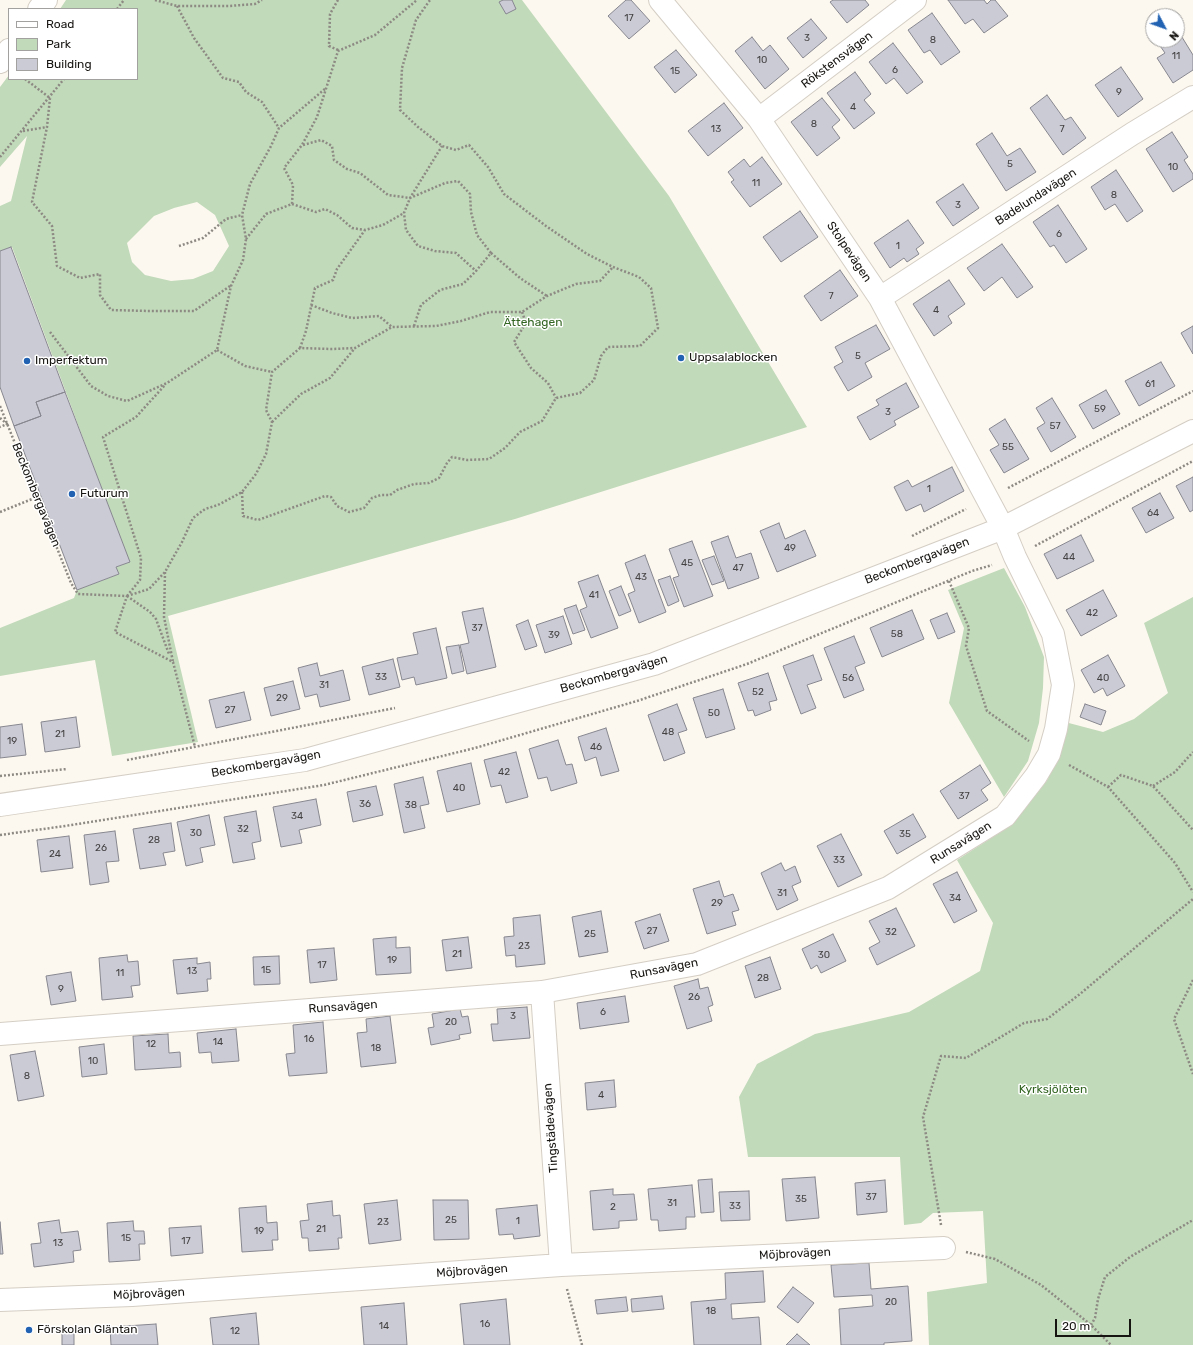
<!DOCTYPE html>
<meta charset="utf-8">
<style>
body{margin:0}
#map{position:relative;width:1193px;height:1345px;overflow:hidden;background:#fdf8ef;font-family:Rubik,sans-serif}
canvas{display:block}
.legend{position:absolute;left:8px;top:8px;width:130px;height:72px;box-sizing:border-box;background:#fff;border:1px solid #a2a1a0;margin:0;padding:5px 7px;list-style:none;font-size:12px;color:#171512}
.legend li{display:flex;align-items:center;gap:8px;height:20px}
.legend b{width:20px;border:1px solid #a2a1a0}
.north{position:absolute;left:1145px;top:8px;width:40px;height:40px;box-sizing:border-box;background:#fff;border:1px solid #a2a1a0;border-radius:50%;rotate:131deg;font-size:11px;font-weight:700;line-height:16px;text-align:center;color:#171512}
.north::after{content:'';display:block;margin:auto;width:14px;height:18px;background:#2262b3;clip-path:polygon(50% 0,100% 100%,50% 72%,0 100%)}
.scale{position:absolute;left:1055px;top:1319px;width:76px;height:18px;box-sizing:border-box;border:2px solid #171512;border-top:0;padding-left:5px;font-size:12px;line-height:14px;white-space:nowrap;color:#171512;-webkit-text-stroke:3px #fff;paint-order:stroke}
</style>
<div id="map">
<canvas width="1193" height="1345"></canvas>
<ul class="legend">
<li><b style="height:5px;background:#fff"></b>Road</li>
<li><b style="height:11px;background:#c1daba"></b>Park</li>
<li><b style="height:11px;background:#cbcbd5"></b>Building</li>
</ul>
<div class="north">N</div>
<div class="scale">20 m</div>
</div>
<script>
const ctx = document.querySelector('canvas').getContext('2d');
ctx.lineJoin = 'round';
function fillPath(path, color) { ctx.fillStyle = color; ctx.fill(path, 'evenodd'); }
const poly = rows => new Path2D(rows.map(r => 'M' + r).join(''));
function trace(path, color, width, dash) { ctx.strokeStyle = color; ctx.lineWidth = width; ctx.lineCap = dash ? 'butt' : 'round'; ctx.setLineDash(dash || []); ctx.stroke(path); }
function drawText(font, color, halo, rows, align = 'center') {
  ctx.font = font + ' Rubik,sans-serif'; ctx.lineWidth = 3; ctx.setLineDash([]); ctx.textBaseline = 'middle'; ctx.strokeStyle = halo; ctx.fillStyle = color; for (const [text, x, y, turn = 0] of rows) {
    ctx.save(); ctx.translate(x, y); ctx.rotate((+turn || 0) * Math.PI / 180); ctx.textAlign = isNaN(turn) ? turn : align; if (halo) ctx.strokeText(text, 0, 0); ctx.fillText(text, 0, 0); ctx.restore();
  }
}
const green = poly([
 [66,0,522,0,669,196,807,427,515,519,168,616,198,742,112,756,95,660,0,676,0,628,74,598,77,590,119,574,116,567,129,562,12,247,0,251,0,206,11,201,27,136,0,167,0,87,9,75,9,79,137,79,137,9,60,9],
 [197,202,215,215,229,246,213,271,193,279,171,281,145,275,132,262,127,243,154,216,174,208],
 [1004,568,1025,607,1044,657,1043,688,1039,723,1028,761,1004,797,949,703,964,628,948,590],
 [1193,597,1193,1345,929,1345,927,1292,987,1283,983,1211,933,1213,921,1223,904,1225,900,1157,748,1157,739,1097,757,1064,815,1034,909,1012,980,971,993,923,957,860,1013,824,1048,779,1065,722,1103,732,1134,719,1168,693,1144,623]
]);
const building = poly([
 [503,0,512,0,516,9,506,14,499,2,503,0],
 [626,0,631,0,650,21,629,39,608,16,626,0],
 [833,0,865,0,869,5,847,23,830,2,833,0],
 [948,0,984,0,987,4,991,0,995,0,1008,16,984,33,973,19,965,24,948,0],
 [932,13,960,52,941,65,930,50,924,53,908,30,932,13],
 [811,19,827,38,803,58,787,38,811,19],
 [1177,29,1193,55,1193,70,1173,83,1157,58,1165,53,1156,40,1177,40,1177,29],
 [752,37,763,51,770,45,789,69,765,89,735,51,752,37],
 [893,43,923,82,907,94,894,78,886,84,869,62,893,43],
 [676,50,697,75,675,93,654,67,676,50],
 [1121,67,1143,99,1118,117,1095,85,1121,67],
 [855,72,871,94,864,100,875,113,854,129,827,93,855,72],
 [1047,95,1065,120,1071,117,1086,138,1063,155,1030,108,1047,95],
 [822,98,840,120,832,127,840,138,817,156,791,122,822,98],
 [724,103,743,128,708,156,688,131,724,103],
 [1172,132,1188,157,1184,160,1193,174,1193,179,1173,192,1146,149,1172,132],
 [992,133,1007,156,1020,148,1036,172,1006,191,976,144,992,133],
 [762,157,782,184,750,207,731,182,734,180,728,172,744,159,750,167,762,157],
 [1116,170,1143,211,1127,222,1115,204,1105,210,1091,187,1116,170],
 [963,184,979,208,953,226,936,202,963,184],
 [1058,205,1087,249,1066,263,1054,245,1050,247,1033,222,1058,205],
 [800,211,818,237,781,262,763,237,800,211],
 [908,220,924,243,916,249,919,254,907,262,904,258,890,268,874,243,908,220],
 [1002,244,1033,287,1017,298,1002,277,984,291,967,268,1002,244],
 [11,247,65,392,36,402,41,416,14,426,0,387,0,251,11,247],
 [840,270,858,296,821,321,804,296,840,270],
 [949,280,965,304,948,316,952,323,934,336,913,304,949,280],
 [876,325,890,349,865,363,872,377,848,391,834,367,843,362,835,347,876,325],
 [1193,326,1193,354,1181,333,1193,326],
 [1161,362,1175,386,1139,406,1125,381,1161,362],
 [906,383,919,407,894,421,896,425,870,440,857,417,879,405,876,400,906,383],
 [1106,390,1120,414,1093,429,1079,405,1106,390],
 [65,392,130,562,116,567,119,574,77,590,14,426,41,416,36,402,65,392],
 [1052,398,1076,437,1051,452,1037,428,1045,423,1036,408,1052,398],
 [1005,419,1029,459,1004,473,990,450,999,445,989,429,1005,419],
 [952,467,964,491,924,512,921,504,906,511,894,487,908,480,912,487,952,467],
 [1193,477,1193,510,1190,512,1176,486,1193,477],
 [1160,493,1174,518,1146,533,1132,508,1160,493],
 [779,523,785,539,805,530,816,556,777,572,760,531,779,523],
 [1081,535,1094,561,1057,579,1044,554,1081,535],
 [728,536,736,558,751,553,759,578,728,589,711,542,728,536],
 [692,541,713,596,684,607,673,578,679,576,669,549,692,541],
 [645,555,666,612,639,623,628,594,635,591,625,563,645,555],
 [714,556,724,581,712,585,702,560,714,556],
 [598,575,618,628,591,638,580,610,587,607,578,582,598,575],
 [670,576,679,601,668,606,658,580,670,576],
 [621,586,631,611,619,616,609,591,621,586],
 [1103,590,1117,616,1081,636,1066,610,1103,590],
 [576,605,585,630,573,634,564,609,576,605],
 [483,608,496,667,467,674,460,645,469,643,462,612,483,608],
 [912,610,924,639,882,657,870,628,912,610],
 [947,613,955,632,938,639,930,620,947,613],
 [563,616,572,644,545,653,536,625,563,616],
 [528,620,537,646,525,650,516,625,528,620],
 [436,628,447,678,416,685,414,677,402,680,397,658,418,654,413,633,436,628],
 [854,636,865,663,855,667,864,690,844,698,824,648,854,636],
 [459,645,464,671,452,674,446,647,459,645],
 [813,655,822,680,807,685,816,708,801,714,783,666,813,655],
 [1108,655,1125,686,1107,696,1103,688,1094,693,1081,670,1108,655],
 [393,659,400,687,369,695,362,667,393,659],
 [317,663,320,676,343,670,350,700,320,707,317,694,305,697,298,668,317,663],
 [768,673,777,700,769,702,771,710,755,716,753,710,748,711,738,683,768,673],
 [293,681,300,709,271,716,264,688,293,681],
 [723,689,735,729,706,738,693,698,723,689],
 [244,692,251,720,216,728,209,700,244,692],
 [677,704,687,730,678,733,685,753,664,761,648,715,677,704],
 [1085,704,1106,711,1101,725,1080,717,1085,704],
 [76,717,80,747,45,752,41,722,76,717],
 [22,724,26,755,0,758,0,727,22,724],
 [606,728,619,771,601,776,596,757,585,761,578,737,606,728],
 [558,740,566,765,572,764,577,783,551,791,547,777,538,779,529,749,558,740],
 [516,752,528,797,506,803,501,785,491,787,484,760,516,752],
 [471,763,480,804,447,812,437,771,471,763],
 [980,765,991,783,981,790,988,800,958,819,940,791,980,765],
 [423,777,429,804,420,806,425,828,404,833,394,784,423,777],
 [376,786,383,815,353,822,347,792,376,786],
 [316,799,321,825,299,830,302,843,281,847,273,807,316,799],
 [256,811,261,841,252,843,255,859,233,863,224,817,256,811],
 [913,814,926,837,897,854,884,831,913,814],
 [209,815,215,845,200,848,203,862,186,866,177,822,209,815],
 [171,823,175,851,163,853,166,865,140,869,133,829,171,823],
 [115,831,119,861,106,862,109,882,90,885,84,835,115,831],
 [841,834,862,875,838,887,817,846,841,834],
 [69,836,73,868,41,872,37,840,69,836],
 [781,863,785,871,795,866,801,882,792,886,798,900,777,910,761,873,781,863],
 [957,872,977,911,954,923,933,884,957,872],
 [719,881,724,897,733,894,739,910,732,912,736,925,707,934,693,889,719,881],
 [896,908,915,946,877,965,869,948,880,942,869,921,896,908],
 [601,911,608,952,579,957,572,917,601,911],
 [660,914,669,941,644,949,635,922,660,914],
 [540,915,545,964,516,967,515,955,506,956,504,937,514,936,513,918,540,915],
 [833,934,846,961,821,973,817,965,811,969,802,949,833,934],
 [396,937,396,948,410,947,411,973,376,975,373,939,396,937],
 [468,937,472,968,446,971,442,940,468,937],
 [334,948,337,980,310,983,307,950,334,948],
 [127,955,128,962,138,961,140,985,131,986,133,997,102,1000,99,958,127,955],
 [279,956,280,984,254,985,253,957,279,956],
 [770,957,781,989,755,998,745,966,770,957],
 [197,958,197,964,210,962,211,979,207,979,208,991,177,994,173,960,197,958],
 [71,972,76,1001,51,1005,46,976,71,972],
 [698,979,700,989,708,987,713,1005,708,1007,712,1021,687,1029,674,986,698,979],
 [625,996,629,1022,580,1029,577,1003,625,996],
 [527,1007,530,1038,493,1041,491,1024,498,1024,497,1009,527,1007],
 [460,1009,462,1017,468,1016,471,1033,459,1035,460,1039,431,1045,428,1028,434,1027,432,1014,460,1009],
 [390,1016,396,1063,361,1067,357,1033,367,1032,366,1019,390,1016],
 [323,1022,327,1073,289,1076,286,1054,295,1053,293,1025,323,1022],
 [236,1029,239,1061,212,1063,211,1052,199,1053,197,1033,236,1029],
 [168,1034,169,1053,180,1052,181,1067,135,1070,133,1036,168,1034],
 [104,1044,107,1074,82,1077,79,1047,104,1044],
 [35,1051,44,1096,18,1101,10,1055,35,1051],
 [614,1080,616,1107,587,1110,585,1083,614,1080],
 [815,1177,819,1218,786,1221,782,1179,815,1177],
 [712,1179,714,1212,701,1213,698,1180,712,1179],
 [885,1180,887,1212,857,1215,855,1183,885,1180],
 [692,1185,695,1217,686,1217,686,1229,659,1231,658,1220,651,1220,648,1189,692,1185],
 [613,1189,613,1195,634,1194,637,1220,619,1221,619,1228,593,1230,590,1191,613,1189],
 [749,1191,750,1220,721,1221,719,1192,749,1191],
 [397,1200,401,1240,369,1244,364,1204,397,1200],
 [433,1200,468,1200,469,1239,434,1240,433,1200],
 [332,1201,333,1216,340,1215,342,1238,338,1238,339,1249,309,1251,308,1238,302,1238,300,1221,309,1220,307,1204,332,1201],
 [537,1205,540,1236,514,1239,513,1234,499,1235,496,1209,537,1205],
 [266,1206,267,1223,277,1222,278,1240,272,1240,273,1250,242,1252,239,1208,266,1206],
 [59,1220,61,1233,78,1231,81,1250,73,1251,74,1262,34,1267,31,1244,41,1243,38,1223,59,1220],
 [133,1221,134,1231,144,1231,145,1244,139,1244,140,1260,109,1262,107,1223,133,1221],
 [0,1222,3,1254,0,1254,0,1222],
 [201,1226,203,1253,171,1256,169,1228,201,1226],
 [869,1263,871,1289,908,1286,912,1341,884,1343,884,1345,841,1345,839,1309,873,1306,872,1295,834,1297,831,1265,869,1263],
 [763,1271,765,1302,731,1304,732,1319,759,1317,761,1345,694,1345,691,1302,726,1299,725,1273,763,1271],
 [793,1287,814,1303,798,1323,777,1307,793,1287],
 [662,1296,664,1309,632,1312,631,1299,662,1296],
 [626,1297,628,1311,597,1314,595,1300,626,1297],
 [506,1299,510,1345,464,1345,460,1304,506,1299],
 [404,1303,407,1345,364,1345,361,1307,404,1303],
 [256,1313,259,1345,213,1345,210,1318,256,1313],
 [156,1324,158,1345,111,1345,110,1327,156,1324],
 [62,1329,74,1329,74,1345,62,1345,62,1329],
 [797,1334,810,1345,786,1345,797,1334]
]);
const path = poly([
 [155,0,177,6,229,6,255,4,262,0],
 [338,0,330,14,329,46,338,50],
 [177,6,194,38,223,78,239,82,246,92,262,102,279,128],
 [117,9,124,0],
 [25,79,50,98],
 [50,98,47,127,32,202,52,226,57,266,80,278,100,274,100,295,111,310,149,311,194,311,230,286],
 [23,131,47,127],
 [303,145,321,140,332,146,334,160,347,169,360,173,388,195,410,198,442,146],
 [0,157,64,79],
 [292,204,316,212,325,209,337,215,352,228,365,230,383,225,404,213],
 [246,239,266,214,292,204,293,185,284,168,302,145,317,117,338,51,375,35,417,0],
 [179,246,203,238,226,219,242,215],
 [491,253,520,278,547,296],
 [311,305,332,313,352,318,379,316,392,327],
 [522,312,526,323,514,342,531,368,548,383,556,398],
 [414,326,421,305,440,290,463,284,476,271,491,253,477,235,471,212,470,194,458,181,445,183,410,198,404,213,406,230,418,246,435,251,456,253,476,271],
 [50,332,91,386,108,396,127,401,167,383,217,350,231,286,243,260,246,239,242,215,250,184,271,146,279,128,326,88],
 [300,348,306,331,315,288,333,280,337,269,365,230],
 [217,350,245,366,272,372],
 [0,406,71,583,78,594,127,596,115,632,173,662,195,747],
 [0,418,7,424,0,427],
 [272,422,301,394,330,378,355,348],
 [1008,488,1193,391],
 [242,492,243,516,258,520,325,496,331,497,337,506,349,512,364,508,372,498,381,495,390,495,397,490,414,484,429,483,439,478,447,463,452,457,467,460,489,459,505,448,520,432,542,421,556,398,580,393,594,380,601,356,608,347,640,346,658,328,651,288,639,277,613,267,587,254,546,226,504,194,488,167,469,145,456,150,442,146,418,127,400,110,402,68,416,20,430,0],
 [0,512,37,497],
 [912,536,966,509],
 [1035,546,1193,461],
 [165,572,164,617,173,662],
 [949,581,969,628,966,646,987,711,1029,741],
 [127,596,149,589,165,572,182,542,193,518,205,509,218,505,242,492,256,474,266,454,272,422,266,410,272,372,300,348,332,349,355,348,392,327,436,326,461,321,490,312,522,312,547,296,576,284,600,281,613,267],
 [127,596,140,580,141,558,103,437,136,417,165,385],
 [127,596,150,612,156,619,169,654],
 [127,760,395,708],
 [1069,765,1108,787,1175,863,1193,892],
 [0,776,67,769],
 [1153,786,1175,772,1193,752],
 [1108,787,1121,775,1153,786,1193,830],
 [0,835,65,826,324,785,475,748,637,701,747,664,972,571,992,565],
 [1193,980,1174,1019,1193,1074],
 [941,1225,923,1117,941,1056,966,1058,1024,1023,1047,1019,1080,994,1193,899],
 [966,1252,995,1259,1041,1285,1091,1325,1111,1345],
 [567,1289,582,1345],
 [1091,1325,1095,1318,1098,1299,1105,1277,1130,1257,1193,1220]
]);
const minor = poly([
 [39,9,46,0],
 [0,62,9,50],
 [759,119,915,0],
 [880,298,1132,134,1193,97],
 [0,805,305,760,654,664,1003,528,1193,431],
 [542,992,561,1265],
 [0,1034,542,992,697,964,888,888,1005,816,1036,776,1049,754,1056,729,1063,685,1053,634,1015,557,1003,528,880,298,759,119,660,0],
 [0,1300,132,1295,561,1265,944,1248]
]);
const markers = [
 [681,358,4,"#2262b3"],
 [27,361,4,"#2262b3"],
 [72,494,4,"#2262b3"],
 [29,1330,4,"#2262b3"]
];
const numberNames = [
 ["17",629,18],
 ["3",807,38],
 ["8",933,40],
 ["11",1176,56],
 ["10",762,60],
 ["6",895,70],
 ["15",675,71],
 ["9",1119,92],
 ["4",853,107],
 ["8",814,124],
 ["13",716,129],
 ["7",1062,129],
 ["5",1010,164],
 ["10",1173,167],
 ["11",756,183],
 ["8",1114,195],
 ["3",958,205],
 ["6",1059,234],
 ["1",898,246],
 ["7",831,296],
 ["4",936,310],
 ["5",858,356],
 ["61",1150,384],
 ["59",1100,409],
 ["3",888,412],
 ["57",1055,426],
 ["55",1008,447],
 ["1",929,489],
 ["64",1153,513],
 ["49",790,548],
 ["44",1069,557],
 ["45",687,563],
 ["47",738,568],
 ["43",641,577],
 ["41",594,595],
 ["42",1092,613],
 ["37",477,628],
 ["58",897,634],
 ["39",554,635],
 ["33",381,677],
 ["56",848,678],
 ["40",1103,678],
 ["31",324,685],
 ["52",758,692],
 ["29",282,698],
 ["27",230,710],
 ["50",714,713],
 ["48",668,732],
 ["21",60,734],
 ["19",12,741],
 ["46",596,747],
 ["42",504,772],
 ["40",459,788],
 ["37",964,796],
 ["36",365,804],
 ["38",411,805],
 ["34",297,816],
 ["32",243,829],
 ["30",196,833],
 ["35",905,834],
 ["28",154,840],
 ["26",101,848],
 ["24",55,854],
 ["33",839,860],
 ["31",782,893],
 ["34",955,898],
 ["29",717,903],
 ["27",652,931],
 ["32",891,932],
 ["25",590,934],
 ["23",524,946],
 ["21",457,954],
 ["30",824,955],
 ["19",392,960],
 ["17",322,965],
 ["15",266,970],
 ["13",192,971],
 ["11",120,973],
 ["28",763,978],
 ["9",61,989],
 ["26",694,997],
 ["6",603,1012],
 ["3",513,1016],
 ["20",451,1022],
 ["16",309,1039],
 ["14",218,1042],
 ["12",151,1044],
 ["18",376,1048],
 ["10",93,1061],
 ["8",27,1076],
 ["4",601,1095],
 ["37",871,1197],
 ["35",801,1199],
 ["31",672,1203],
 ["33",735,1206],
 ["2",613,1207],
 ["25",451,1220],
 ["1",518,1221],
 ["23",383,1222],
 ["21",321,1229],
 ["19",259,1231],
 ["15",126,1238],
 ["17",186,1241],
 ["13",58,1243],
 ["20",891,1302],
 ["18",711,1311],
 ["16",485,1324],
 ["14",384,1326],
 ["12",235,1331]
];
const streetNames = [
 ["Rökstensvägen",837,60,-37],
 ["Badelundavägen",1036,197,-33],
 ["Stolpevägen",849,252,56],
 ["Beckombergavägen",36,495,68],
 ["Beckombergavägen",917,561,-21],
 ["Beckombergavägen",614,674,-16],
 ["Beckombergavägen",266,764,-10],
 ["Runsavägen",961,843,-32],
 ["Runsavägen",664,969,-11],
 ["Runsavägen",343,1007,-4],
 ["Tingstädevägen",551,1128,-94],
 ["Möjbrovägen",795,1254,-3],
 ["Möjbrovägen",472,1271,-4],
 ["Möjbrovägen",149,1294,-3]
];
const parkNames = [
 ["Ättehagen",533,323],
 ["Kyrksjölöten",1053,1090]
];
const poiNames = [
 ["Uppsalablocken",689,358],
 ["Imperfektum",35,361],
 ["Futurum",80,494],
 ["Förskolan Gläntan",37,1330]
];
fillPath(green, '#c1daba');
fillPath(building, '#cbcbd5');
trace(building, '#878790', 1);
trace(minor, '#d4cec5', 24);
trace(path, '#8d8983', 2.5, [2, 2]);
trace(minor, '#fff', 22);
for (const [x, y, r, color] of markers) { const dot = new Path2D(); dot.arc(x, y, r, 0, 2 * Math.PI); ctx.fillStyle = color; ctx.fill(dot); trace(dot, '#fff', 1.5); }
drawText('10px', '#444243', null, numberNames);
drawText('12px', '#171512', '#fff', streetNames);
drawText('12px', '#336522', '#fff', parkNames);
drawText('12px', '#171512', '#fff', poiNames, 'left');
</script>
